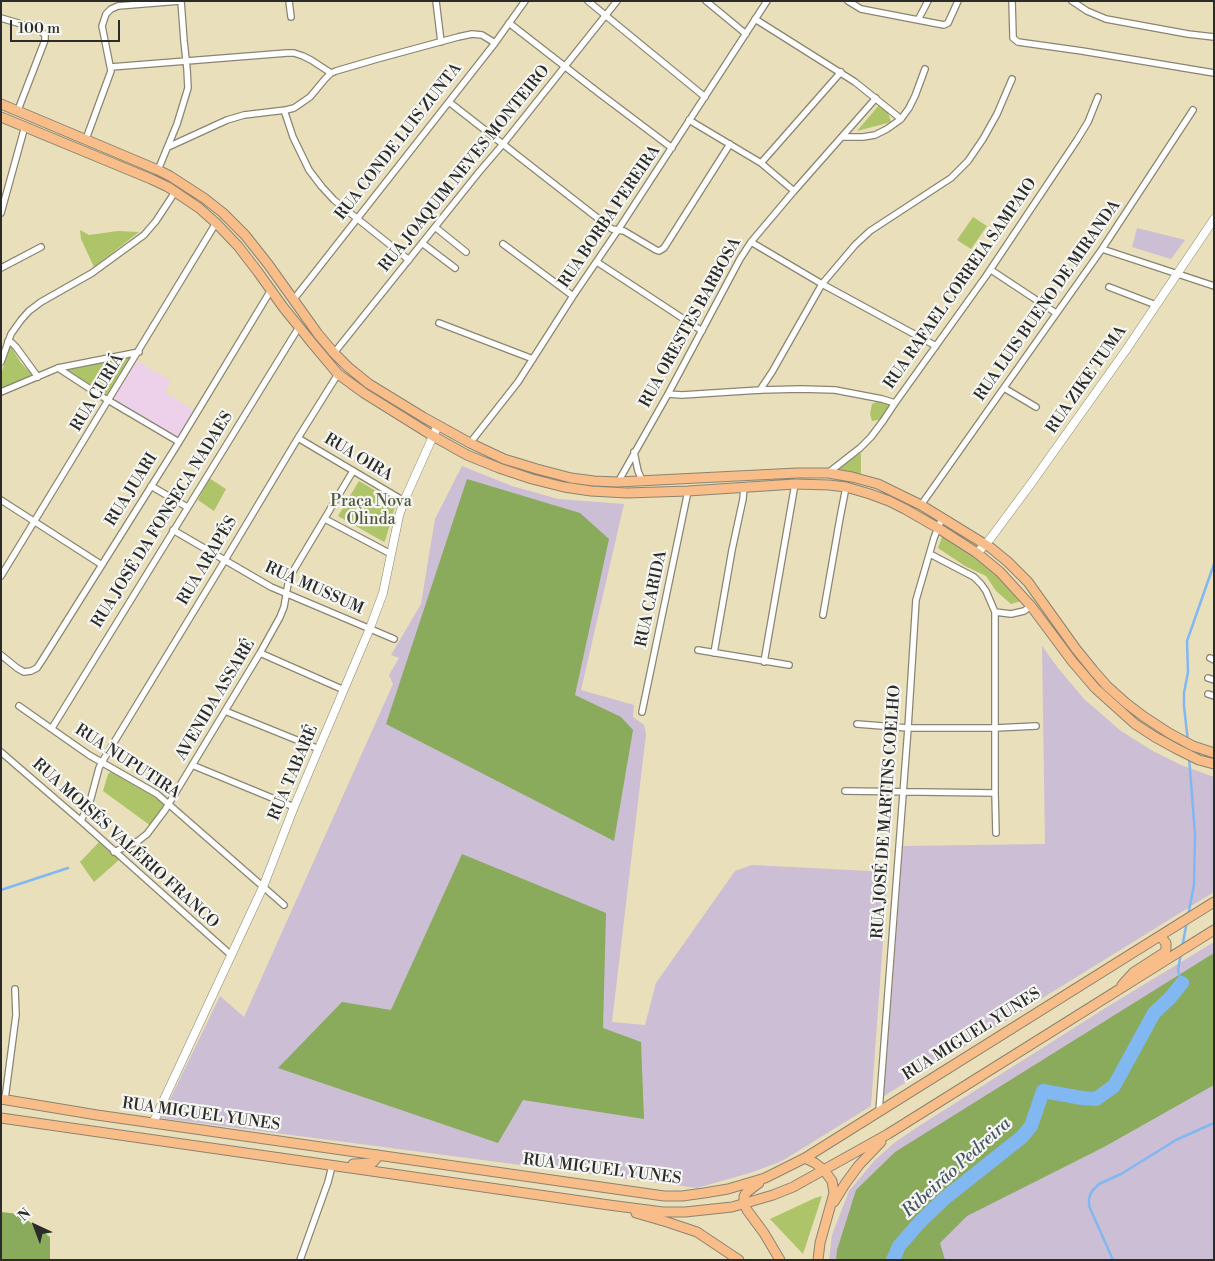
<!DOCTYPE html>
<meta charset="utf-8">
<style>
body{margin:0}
#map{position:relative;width:1215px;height:1261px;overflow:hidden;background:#e9dfbb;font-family:"Libre Bodoni",serif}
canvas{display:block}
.frame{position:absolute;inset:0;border:2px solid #2b2b2b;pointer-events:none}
.north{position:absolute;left:10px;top:1201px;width:50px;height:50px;-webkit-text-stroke:4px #f6f6f2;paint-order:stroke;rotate:317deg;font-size:14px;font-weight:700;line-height:20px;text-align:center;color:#2b2b2b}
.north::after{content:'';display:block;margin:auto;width:18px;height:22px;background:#2b2b2b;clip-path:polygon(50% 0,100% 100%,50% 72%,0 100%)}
.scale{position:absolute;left:10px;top:20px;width:110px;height:22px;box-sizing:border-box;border:2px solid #2b2b2b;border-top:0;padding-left:6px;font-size:15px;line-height:18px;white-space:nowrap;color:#2b2b2b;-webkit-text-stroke:4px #f6f6f2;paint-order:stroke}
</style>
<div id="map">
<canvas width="1215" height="1261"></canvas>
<div class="frame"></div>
<div class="north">N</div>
<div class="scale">100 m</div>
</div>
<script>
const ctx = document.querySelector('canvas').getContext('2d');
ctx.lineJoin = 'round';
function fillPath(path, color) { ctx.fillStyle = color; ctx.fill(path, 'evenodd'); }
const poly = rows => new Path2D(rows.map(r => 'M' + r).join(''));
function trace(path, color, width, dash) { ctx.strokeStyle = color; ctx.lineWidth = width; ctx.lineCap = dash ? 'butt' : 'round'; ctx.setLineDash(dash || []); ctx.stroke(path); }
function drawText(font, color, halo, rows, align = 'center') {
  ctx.font = font + ' "Libre Bodoni",serif'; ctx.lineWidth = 4.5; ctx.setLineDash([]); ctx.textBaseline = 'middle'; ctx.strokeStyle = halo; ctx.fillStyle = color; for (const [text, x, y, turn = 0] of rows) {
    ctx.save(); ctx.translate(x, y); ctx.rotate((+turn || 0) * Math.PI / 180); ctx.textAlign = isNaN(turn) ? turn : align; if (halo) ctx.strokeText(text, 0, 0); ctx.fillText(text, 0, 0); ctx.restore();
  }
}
const built = poly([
 [137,361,171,381,165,392,195,411,178,438,113,400]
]);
const industrial = poly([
 [1137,228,1185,240,1171,259,1132,247],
 [462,466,512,486,558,499,624,504,581,690,634,705,633,717,644,725,646,734,612,1022,645,1025,656,983,735,871,752,865,888,872,871,1106,782,1161,753,1172,697,1188,161,1118,220,996,244,1017,393,684,389,675,399,658,391,655,421,604,435,519],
 [1042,646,1058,668,1084,699,1121,731,1153,751,1181,765,1214,777,1214,892,884,1096,903,846,1045,844],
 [1214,942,1214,1260,829,1260,832,1235,849,1191,875,1160,894,1143,919,1126,1107,1007]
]);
const green = poly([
 [879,105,888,112,891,122,857,131],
 [973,217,987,226,971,249,957,240],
 [80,230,89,235,118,231,139,232,94,267,81,239],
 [10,345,21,363,34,376,25,378,1,390,2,371],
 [133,355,109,396,66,369,91,365],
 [881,400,892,405,883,419,872,421,870,414,872,404],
 [861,453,861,474,836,469,848,461],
 [209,478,226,489,214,511,198,500],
 [359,481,396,503,385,541,384,542,338,516],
 [943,534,974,556,1007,582,1021,601,1011,604,996,591,986,576,965,566,938,548],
 [111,772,161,801,163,804,164,807,151,826,103,791,108,774],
 [100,841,120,859,94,882,80,862],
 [822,1196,803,1254,770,1219,815,1198]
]);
const forest = poly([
 [467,479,580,513,609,539,575,695,621,717,633,730,614,841,386,724],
 [462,854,606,913,603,1028,641,1042,644,1119,523,1100,498,1143,278,1068,342,1002,391,1010],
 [1214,953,1214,1085,1104,1147,967,1216,940,1243,945,1260,836,1260,837,1250,856,1190,895,1152],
 [1,1212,19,1214,50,1237,50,1260,1,1260]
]);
const stream = poly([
 [1188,742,1184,706,1184,693,1188,672,1187,641,1214,564],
 [1,890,68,868],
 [1188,916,1194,885,1195,834,1189,757],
 [1182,948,1187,921],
 [1181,953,1178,970,1182,983],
 [1113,1260,1089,1206,1089,1198,1092,1191,1099,1184,1121,1174,1176,1140,1214,1123]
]);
const river = poly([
 [893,1260,899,1246,920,1222,945,1198,1022,1137,1031,1126,1043,1091,1082,1098,1096,1099,1114,1086,1154,1013,1170,998,1182,983]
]);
const minor = poly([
 [289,1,291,17],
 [436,1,441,42],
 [588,1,705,97],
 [706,1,746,34],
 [848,1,861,9,944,25,948,23,958,1],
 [1012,1,1013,35,1013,38,1018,42,1082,51,1214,73],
 [1072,1,1087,11,1106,19,1188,34,1214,37],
 [1,18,38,29,45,35,45,40,18,110],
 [755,19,855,82,901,119],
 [918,20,928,1],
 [509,23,599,93,672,148],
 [111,67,287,53,294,53,303,56,311,60,331,73],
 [449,102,609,227,612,229,624,231,656,250,659,251,664,248,730,144],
 [284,110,293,137,309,170,322,187,334,200,409,260],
 [689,120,761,163,794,191],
 [843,137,863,137,875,135,887,129,901,119,909,108,915,96,925,69],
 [86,139,111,71,102,26,106,14,111,9,118,6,180,1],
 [168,147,227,120,244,115,286,110,294,108,310,97,325,79,331,73,336,71,377,59,458,37,472,34,482,35,495,43],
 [761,163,841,72],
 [158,170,177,124,188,88,187,69,184,41,181,1],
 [1,213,25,126],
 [435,227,466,252],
 [751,242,822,284,936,346],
 [422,243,455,268],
 [503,244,573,296],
 [1102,249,1214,286],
 [597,262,702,331],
 [1,268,41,247],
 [991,270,1056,313],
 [1109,287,1156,305],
 [294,299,426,131,495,43,525,1],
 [439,323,533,359],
 [8,341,12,343,16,347,38,377],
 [334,353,479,172,503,144,617,1],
 [1,362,11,334,21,320,29,311,41,302,92,273,144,235,156,221,175,192],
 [58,368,101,396,179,442],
 [1004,388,1036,407],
 [760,390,772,372,822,284,855,245,870,231,951,178,968,161,983,139,997,114,1012,79],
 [1,392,58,368,139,352],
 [668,394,682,395,760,390,801,389,835,390,882,399,895,403],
 [298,438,404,501],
 [470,443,518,382,573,296,618,230,767,1],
 [634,452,638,471,642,480],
 [828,473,860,448,871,437,883,421,895,403,986,276,1077,140,1088,122,1098,97],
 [618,482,668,394,740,259,751,242,794,191,876,98],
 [151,486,187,507],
 [1,500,102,565],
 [921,505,1102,249,1193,110],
 [325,519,391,554],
 [173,530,271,587,394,639],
 [930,554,974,577,981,584,986,591,995,612,995,793,996,833],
 [1,576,216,223],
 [995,612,1011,614,1024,611,1031,606],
 [823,615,840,518,846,487],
 [698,650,789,665],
 [260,653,344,690],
 [714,653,732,550,743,499,744,487],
 [1,655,17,668,24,672,31,671,37,668,41,662,179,442,271,290],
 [1210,658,1214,660],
 [764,662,795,484],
 [1208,678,1214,680],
 [1208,694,1214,696],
 [19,706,89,755,157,794,284,905],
 [225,711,319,749],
 [642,712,688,491],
 [857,724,908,728,995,728,1036,726],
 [52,728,299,327],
 [1,752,81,821,231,955],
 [192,765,294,807],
 [845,791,995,793],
 [81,821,91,798,99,768,102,762,225,560,298,438,338,374],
 [114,852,138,841,147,834,165,810,260,653,280,617,284,607,288,584,292,573,353,471],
 [5,1099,16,1015,15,989],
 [879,1111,908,728,916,600,934,538,942,518],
 [300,1260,328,1182,332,1166]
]);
const tertiary = poly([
 [977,553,990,539,1030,485,1126,350,1214,219],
 [153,1123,263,887,294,807,370,628,383,593,399,516,404,501,438,425]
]);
const primary = poly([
 [1,104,158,170,170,176,204,198,223,213,245,235,268,264,318,334,334,353,348,367,369,384,423,417,470,443,504,459,537,469,571,478,594,481,618,482,797,473,828,473,852,477,878,484,921,505,991,548,1008,562,1028,582,1076,649,1093,670,1107,686,1126,703,1143,716,1169,733,1193,746,1214,753],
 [1,117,151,179,168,187,199,208,216,223,238,246,258,272,283,307,312,343,338,374,364,393,433,436,467,455,499,468,532,479,564,487,591,491,627,493,688,491,795,484,829,485,846,487,870,494,889,501,905,509,938,528,977,553,1000,572,1031,606,1072,661,1095,688,1135,724,1155,737,1175,748,1199,760,1214,764],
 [1122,985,1134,972,1165,952,1166,949,1166,943,1160,936],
 [1,1099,97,1115,664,1196,682,1196,704,1193,728,1189,765,1178,805,1158,1214,902],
 [1,1118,609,1205,663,1212,685,1212,732,1207,773,1195,793,1187,888,1134,1214,930],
 [805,1158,815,1163,824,1170,832,1181,834,1193,820,1243,818,1260],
 [353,1164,372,1163,376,1159,378,1155],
 [834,1202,845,1184,859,1165,881,1142],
 [744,1203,747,1210,764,1233,780,1260],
 [744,1203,744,1196,747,1192,759,1183],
 [636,1213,667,1222,697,1232,739,1260]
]);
const streetNames = [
 ["RUA CONDE LUIS ZUNTA",399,142,-52],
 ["RUA JOAQUIM NEVES MONTEIRO",465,169,-51],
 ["RUA BORBA PEREIRA",610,217,-56],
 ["RUA RAFAEL CORREIA SAMPAIO",961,284,-55],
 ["RUA LUIS BUENO DE MIRANDA",1048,301,-55],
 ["RUA ORESTES BARBOSA",691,323,-61],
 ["RUA ZIKE TUMA",1087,380,-55],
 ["RUA CURIÁ",98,393,-59],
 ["RUA OIRA",358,458,31],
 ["RUA JUARI",132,490,-58],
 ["RUA JOSÉ DA FONSECA NADAES",163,520,-58],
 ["RUA ARAPÉS",208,561,-59],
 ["RUA MUSSUM",314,589,24],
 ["RUA CARIDA",652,599,-78],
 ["AVENIDA ASSARÉ",216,700,-59],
 ["RUA NUPUTIRA",127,762,33],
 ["RUA TABARÉ",294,773,-67],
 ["RUA JOSÉ DE MARTINS COELHO",887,812,-86],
 ["RUA MOISÉS VALÉRIO FRANCO",125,844,42],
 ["RUA MIGUEL YUNES",972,1035,-32],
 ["RUA MIGUEL YUNES",201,1115,8],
 ["RUA MIGUEL YUNES",602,1170,7]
];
const parkNames = [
 ["Praça Nova",371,502],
 ["Olinda",371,520]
];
const waterNames = [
 ["Ribeirão Pedreira",957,1168,-42]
];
fillPath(built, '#edd0e9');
fillPath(industrial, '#ccbed4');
fillPath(green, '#aec468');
fillPath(forest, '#8aaa5c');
trace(stream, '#81b8f1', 2.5);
trace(river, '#81b8f1', 14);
trace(minor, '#8a8573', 8);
trace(tertiary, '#8a8573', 9);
trace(primary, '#8a8573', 11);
trace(minor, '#fff', 5.5);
trace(tertiary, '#fff', 8);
trace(primary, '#f8bd89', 9);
drawText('16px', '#2b2b2b', '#f6f6f2', streetNames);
drawText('16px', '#52593d', '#f6f6f2', parkNames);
drawText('italic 18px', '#455566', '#f6f6f2', waterNames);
</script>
